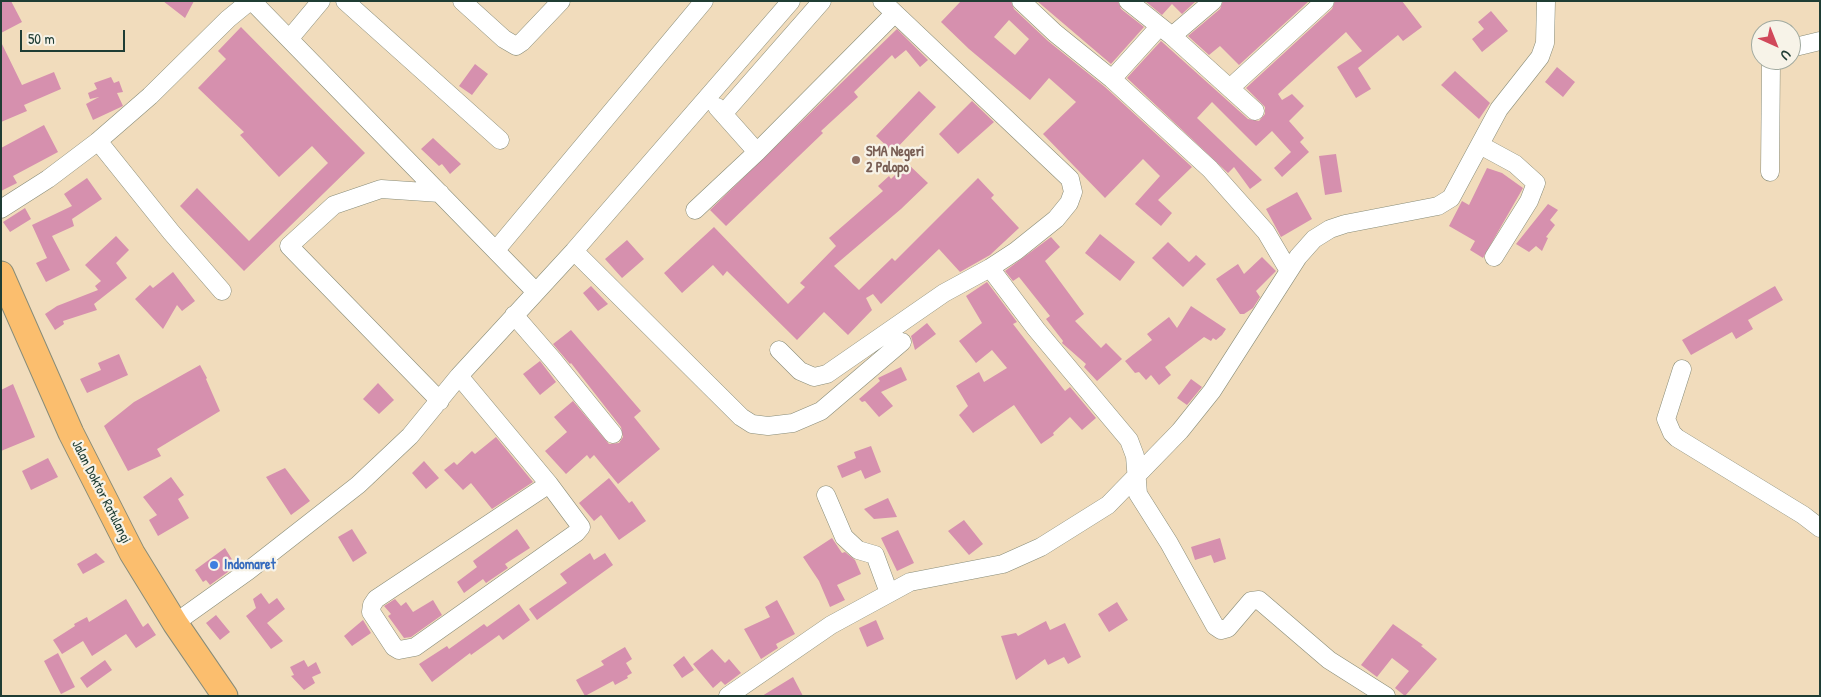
<!DOCTYPE html>
<style>
body{margin:0}
#map{position:relative;width:1821px;height:697px;overflow:hidden;background:#f1dcbc;font-family:"Patrick Hand",sans-serif}
canvas{display:block}
.frame{position:absolute;inset:0;border:2px solid #1f3d34;pointer-events:none}
.north{position:absolute;left:1751px;top:20px;width:50px;height:50px;box-sizing:border-box;background:#f7f3e8;border:1px solid #a1aaa0;border-radius:50%;rotate:136deg;font-size:14px;font-weight:700;line-height:20px;text-align:center;color:#1f3d34}
.north::after{content:'';display:block;margin:auto;width:18px;height:22px;background:#d1495b;clip-path:polygon(50% 0,100% 100%,50% 72%,0 100%)}
.scale{position:absolute;left:20px;top:30px;width:105px;height:22px;box-sizing:border-box;border:2px solid #1f3d34;border-top:0;padding-left:6px;font-size:15px;line-height:18px;white-space:nowrap;color:#1f3d34;-webkit-text-stroke:4px #f7f3e8;paint-order:stroke}
</style>
<div id="map">
<canvas width="1821" height="697"></canvas>
<div class="frame"></div>
<div class="north">U</div>
<div class="scale">50 m</div>
</div>
<script>
const ctx = document.querySelector('canvas').getContext('2d');
ctx.lineJoin = 'round';
function fillPath(path, color) { ctx.fillStyle = color; ctx.fill(path, 'evenodd'); }
const poly = rows => new Path2D(rows.map(r => 'M' + r).join(''));
function trace(path, color, width, dash) { ctx.strokeStyle = color; ctx.lineWidth = width; ctx.lineCap = dash ? 'butt' : 'round'; ctx.setLineDash(dash || []); ctx.stroke(path); }
function drawText(font, color, halo, rows, align = 'center') {
  ctx.font = font + ' "Patrick Hand",sans-serif'; ctx.lineWidth = 4.5; ctx.setLineDash([]); ctx.textBaseline = 'middle'; ctx.strokeStyle = halo; ctx.fillStyle = color; for (const [text, x, y, turn = 0] of rows) {
    ctx.save(); ctx.translate(x, y); ctx.rotate((+turn || 0) * Math.PI / 180); ctx.textAlign = isNaN(turn) ? turn : align; if (halo) ctx.strokeText(text, 0, 0); ctx.fillText(text, 0, 0); ctx.restore();
  }
}
const building = poly([
 [1,1,11,1,22,22,1,33],
 [163,1,194,1,185,18],
 [961,1,1011,1,1014,9,1048,41,1105,87,1192,167,1158,200,1172,213,1161,226,1135,204,1160,176,1143,159,1105,198,1043,134,1076,102,1049,78,1030,100,969,49,941,22],
 [1009,20,1029,39,1015,55,994,37],
 [1037,1,1118,1,1121,9,1144,27,1111,64],
 [1145,1,1196,1,1182,14,1172,4,1162,15],
 [1223,1,1309,1,1239,65,1220,46,1209,55,1188,36,1220,9],
 [1335,1,1402,1,1422,27,1403,41,1398,35,1358,68,1371,89,1356,98,1337,67,1362,51,1346,32,1278,94,1282,100,1292,94,1304,106,1289,121,1304,138,1300,142,1309,152,1282,177,1274,168,1291,152,1272,131,1256,146,1212,102,1197,118,1262,180,1250,189,1234,167,1228,173,1127,78,1161,41,1248,119,1259,121,1265,114,1265,107,1246,88,1332,9],
 [1491,11,1508,31,1482,52,1472,39,1484,29,1478,22],
 [241,27,365,153,244,271,180,206,197,188,249,241,328,163,312,146,279,177,240,135,244,132,198,88,226,59,218,51],
 [897,29,928,60,920,67,906,50,895,59,892,55,854,92,858,97,821,131,823,133,726,226,710,210],
 [1,42,22,85,54,72,61,89,24,105,27,111,1,122],
 [475,64,488,74,472,95,459,86],
 [1557,67,1575,82,1563,97,1545,82],
 [1455,71,1490,103,1479,119,1441,85],
 [111,77,114,83,119,81,123,92,117,93,123,106,93,120,86,104,99,97,90,99,88,93,97,89,94,83],
 [919,91,936,107,893,152,876,136],
 [972,101,994,122,958,154,939,134],
 [44,125,58,152,13,176,17,183,1,191,1,148],
 [433,138,461,164,450,174,442,164,439,166,421,149],
 [1336,154,1342,192,1325,195,1319,156],
 [907,163,928,183,901,209,834,266,859,290,892,258,895,261,978,178,994,195,991,198,1019,228,990,255,960,272,939,249,881,304,873,294,866,298,872,310,848,335,824,312,797,340,727,271,723,276,713,265,682,293,664,273,714,227,788,304,805,287,800,283,836,246,829,238,883,191,878,186,889,176,891,179],
 [1487,168,1502,173,1523,188,1483,258,1470,250,1475,241,1449,226,1462,201,1469,205],
 [87,178,102,199,72,219,74,226,52,236,70,270,46,282,36,263,47,258,32,225,72,206,64,194],
 [1297,192,1312,219,1281,237,1266,209],
 [1548,204,1558,210,1550,220,1555,225,1546,237,1548,238,1542,251,1536,246,1529,252,1516,244],
 [25,208,31,219,10,232,3,222],
 [1100,234,1135,262,1120,281,1085,253],
 [116,236,129,250,116,263,127,278,94,304,97,310,63,321,64,324,55,330,45,314,57,306,98,290,95,286,101,281,85,265],
 [1051,237,1060,247,1045,261,1084,314,1075,321,1101,348,1106,343,1122,359,1097,381,1084,367,1086,364,1062,343,1063,341,1046,319,1050,316,1019,277,1013,281,1005,271],
 [627,240,644,259,622,278,605,259],
 [1168,242,1189,262,1196,255,1206,264,1183,287,1152,258],
 [1262,257,1276,271,1256,291,1260,297,1253,308,1244,314,1240,314,1216,279,1238,264,1244,274],
 [173,272,195,301,182,311,177,305,163,329,135,299,150,285,153,288],
 [987,282,1017,322,1013,324,1065,391,1070,387,1096,418,1082,430,1070,417,1053,433,1054,435,1041,444,1014,405,973,433,959,415,968,406,956,386,979,372,984,382,1007,368,992,350,976,363,959,341,982,323,966,296],
 [591,286,608,304,598,311,583,293],
 [1775,286,1783,300,1748,320,1753,329,1736,339,1732,332,1691,355,1682,340],
 [1191,306,1226,329,1222,335,1216,340,1213,338,1211,341,1204,337,1165,367,1171,375,1159,385,1151,375,1146,380,1139,372,1135,373,1125,361,1152,340,1147,334,1169,317,1177,328],
 [927,323,936,334,915,350,911,336],
 [571,330,641,411,634,417,660,449,618,484,594,455,590,459,587,455,566,474,545,451,567,432,554,417,573,401,609,444,619,443,623,437,621,427,571,363,570,364,553,344],
 [119,354,128,375,87,393,80,379,101,370,98,363],
 [540,361,556,382,540,395,523,374],
 [200,365,207,378,206,379,220,411,157,449,161,456,128,471,104,426,134,402],
 [901,367,907,380,881,392,893,406,879,417,865,401,862,402,859,399,880,381,878,378],
 [1191,379,1202,387,1187,405,1177,398],
 [378,383,394,400,379,414,363,399],
 [13,384,35,437,1,451,1,390],
 [496,437,533,482,492,509,471,483,463,490,444,470,454,462,457,465,472,451,475,454],
 [871,446,881,472,865,479,861,470,842,478,837,466,856,458,854,452],
 [48,458,58,477,31,490,22,471],
 [424,461,439,478,426,489,412,473],
 [285,468,310,501,291,515,266,477],
 [171,477,184,495,178,499,189,518,158,536,149,520,157,515,143,497],
 [609,478,629,503,632,501,646,521,619,540,601,515,594,521,579,503],
 [888,498,897,517,874,519,864,509],
 [964,520,983,544,969,555,948,531],
 [352,529,367,553,353,562,338,537],
 [517,529,530,548,505,564,508,568,486,583,483,579,464,593,457,582,477,567,473,561],
 [898,530,914,563,897,571,881,538],
 [832,538,842,553,845,552,855,560,861,574,837,585,845,600,830,607,819,581,803,557],
 [1220,538,1226,559,1214,563,1211,555,1195,560,1191,547],
 [225,548,236,566,210,585,206,580,203,582,195,570],
 [96,553,105,562,83,574,77,564],
 [590,553,594,560,605,553,613,565,537,620,529,609,567,583,560,574],
 [261,593,269,604,277,598,285,609,267,623,283,641,271,649,246,616,256,608,253,599],
 [126,599,143,627,148,623,156,635,136,648,126,634,92,656,83,641,62,654,53,640,75,626,74,624,87,617,89,622],
 [395,599,401,606,406,602,413,612,433,600,442,615,411,637,404,638,388,616,391,614,384,606],
 [777,600,795,634,776,644,778,648,761,659,744,629,770,617,765,607],
 [1117,602,1128,620,1109,632,1098,614],
 [519,604,530,620,503,640,499,635,471,655,470,653,432,682,419,664,447,646,449,649,484,624,487,627],
 [216,615,230,632,220,640,206,623],
 [363,620,371,633,352,646,344,636],
 [876,620,884,639,867,647,859,628],
 [1046,621,1050,630,1065,623,1081,657,1068,664,1064,657,1048,665,1045,659,1016,680,1001,636,1016,633,1018,636],
 [1393,624,1423,645,1421,646,1437,659,1405,696,1395,688,1409,671,1392,658,1377,677,1361,665],
 [625,647,632,659,626,663,632,673,627,676,628,678,615,685,613,681,585,696,576,680,604,665,601,661],
 [712,649,725,663,729,659,741,673,725,685,721,681,713,688,693,664],
 [58,653,75,687,61,694,44,661],
 [684,656,694,670,682,678,673,665],
 [105,660,112,670,87,688,80,678],
 [304,660,308,667,316,662,321,673,312,677,315,683,304,690,291,676,294,675,290,667],
 [793,677,803,696,762,696]
]);
const minor = poly([
 [252,1,535,291],
 [345,1,500,140],
 [462,1,504,39,516,46,522,42,561,1],
 [1021,1,1055,33,1112,79,1210,169,1266,232,1289,271],
 [1128,1,1172,36,1255,111],
 [1172,36,1213,1],
 [290,38,321,1],
 [1791,48,1820,41],
 [1112,79,1159,27],
 [1230,88,1325,1],
 [717,107,757,152],
 [723,114,822,1],
 [98,141,171,232,222,291],
 [1480,145,1515,164,1536,183,1529,201,1494,257],
 [1770,172,1771,60],
 [1,209,48,179,97,142,150,96,228,19,250,1],
 [695,210,757,152,894,14],
 [496,250,704,1],
 [574,251,741,417,752,424,768,426,793,423,821,411,902,342],
 [990,268,1036,329,1129,440,1135,456,1138,494,1169,543,1215,626,1221,630,1228,628,1251,601,1259,600,1329,660,1386,696],
 [514,315,553,360,613,434],
 [779,350,800,371,814,377,827,374,944,293,990,268,1016,251,1056,219,1069,203,1073,192,1070,179,882,1],
 [1682,369,1666,419,1672,433,1677,438,1803,515,1820,528],
 [459,376,549,484,581,527,576,533,415,647,399,650,394,647,371,612,372,605,376,599,549,484],
 [440,401,289,246,334,205,381,189,440,193],
 [826,495,844,537,858,550,875,555,889,593],
 [175,623,248,571,358,485,410,436,459,376,574,251,791,1],
 [728,696,831,625,910,582,1003,564,1041,547,1108,505,1180,431,1212,391,1298,257,1314,239,1330,229,1345,224,1438,206,1451,198,1499,109,1540,57,1545,43,1546,1]
]);
const highway = poly([
 [1,274,71,433,132,553,175,623,225,696]
]);
const markers = [
 [856,160,5,"#8d6e63"],
 [214,565,5,"#3f7fe0"]
];
const educationNames = [
 ["SMA Negeri",866,152],
 ["2 Palopo",866,168]
];
const streetNames = [
 ["Jalan Doktor Ratulangi",101,492,63]
];
const shopNames = [
 ["Indomaret",224,565]
];
fillPath(building, '#d690ae');
trace(minor, '#888c78', 19);
trace(highway, '#888c78', 27);
trace(minor, '#fff', 18);
trace(highway, '#fbbe6e', 25);
for (const [x, y, r, color] of markers) { const dot = new Path2D(); dot.arc(x, y, r, 0, 2 * Math.PI); ctx.fillStyle = color; ctx.fill(dot); trace(dot, '#f7f3e8', 2); }
drawText('bold 14px', '#785e54', '#f7f3e8', educationNames, 'left');
drawText('14px', '#1f3d34', '#f7f3e8', streetNames);
drawText('bold 14px', '#366cbe', '#f7f3e8', shopNames, 'left');
</script>
